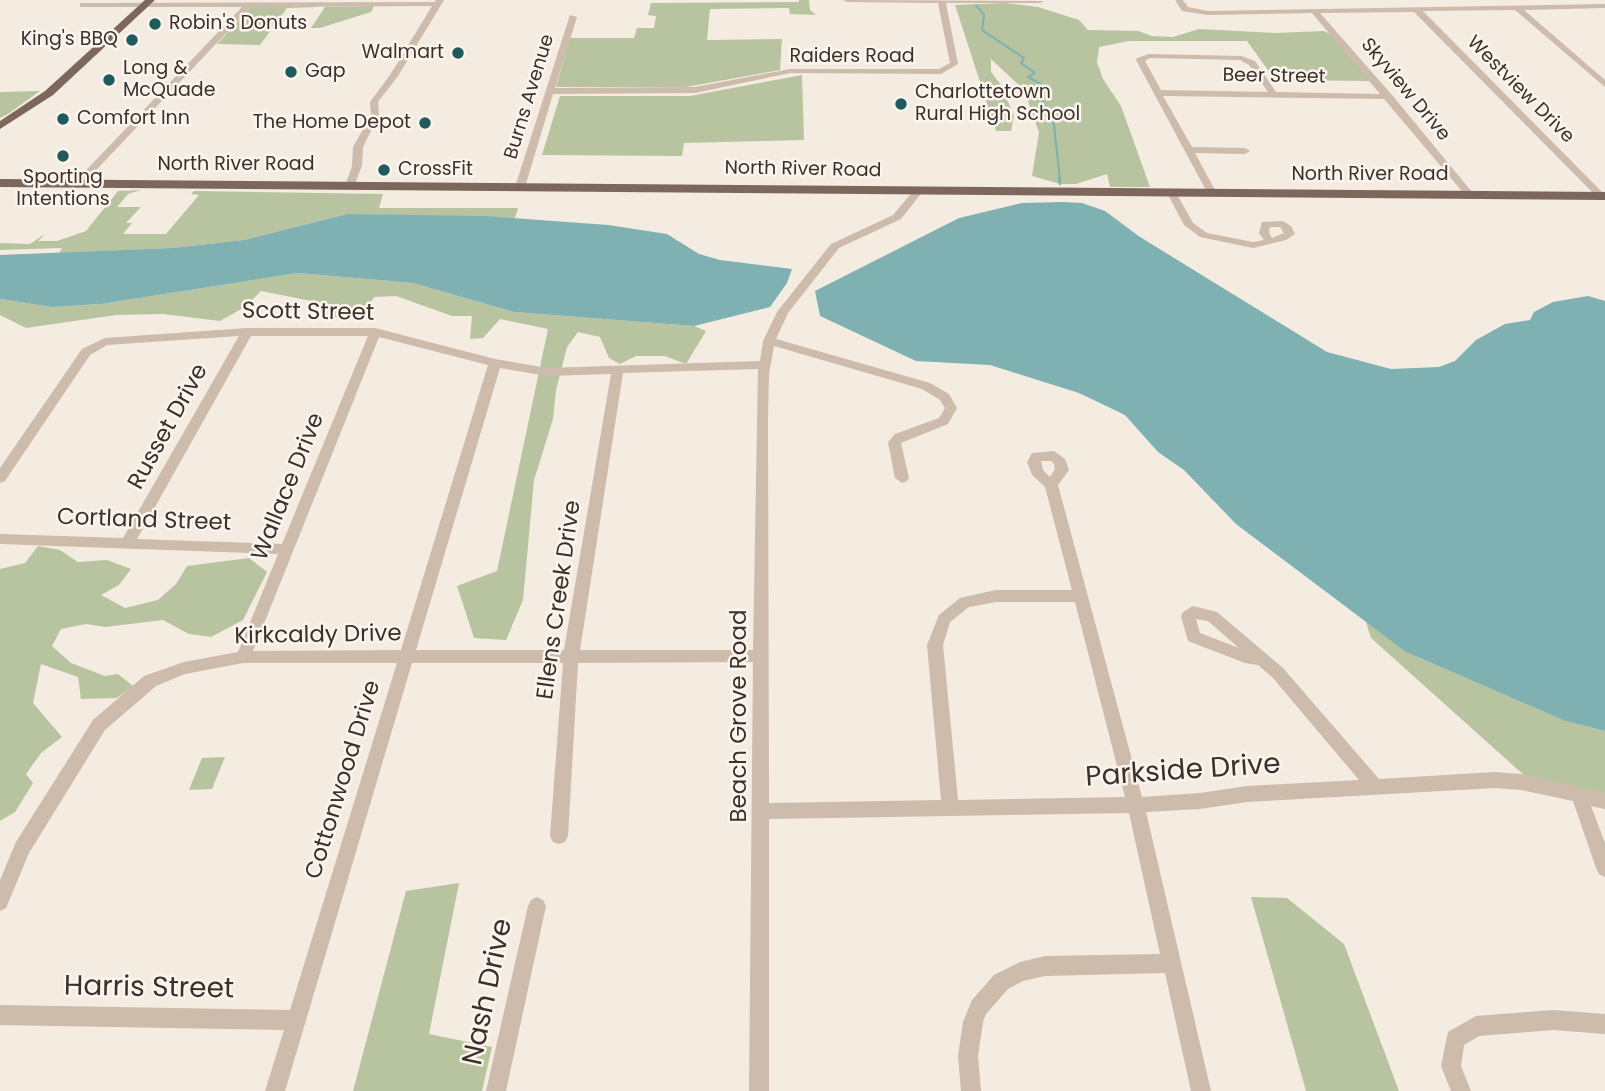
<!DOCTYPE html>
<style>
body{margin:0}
canvas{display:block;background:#f4ebe1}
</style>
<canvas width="1605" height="1091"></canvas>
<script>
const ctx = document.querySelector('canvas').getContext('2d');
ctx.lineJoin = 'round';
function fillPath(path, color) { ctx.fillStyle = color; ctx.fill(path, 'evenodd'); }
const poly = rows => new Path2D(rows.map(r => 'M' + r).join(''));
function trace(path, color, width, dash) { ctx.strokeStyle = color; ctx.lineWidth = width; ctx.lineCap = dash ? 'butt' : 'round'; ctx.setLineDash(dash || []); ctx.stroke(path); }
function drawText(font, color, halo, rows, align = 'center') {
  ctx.font = font + ' Poppins,sans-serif'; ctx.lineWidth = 5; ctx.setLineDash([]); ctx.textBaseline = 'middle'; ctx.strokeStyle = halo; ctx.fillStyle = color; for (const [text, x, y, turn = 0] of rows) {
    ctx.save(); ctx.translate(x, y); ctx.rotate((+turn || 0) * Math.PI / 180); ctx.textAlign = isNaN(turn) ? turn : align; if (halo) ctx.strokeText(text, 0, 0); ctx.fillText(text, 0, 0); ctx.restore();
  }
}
const green = poly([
 [799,0,809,0,810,10,816,15,790,14,789,8,710,9,707,40,782,39,780,70,686,87,556,87,570,38,634,38,637,28,654,28,656,16,648,15,651,3,799,2],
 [1006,3,1038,7,1079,20,1088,30,1138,31,1152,36,1173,37,1199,29,1276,33,1324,31,1342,40,1371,81,1275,80,1247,41,1129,41,1099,47,1097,62,1103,79,1121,106,1150,187,1110,187,1107,174,1076,184,1060,184,1032,176,1039,132,1024,90,991,59,991,72,1001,85,1014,116,1011,131,996,131,955,5],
 [252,6,315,6,317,7,287,8,260,45,217,44],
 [374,6,371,12,320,28,311,28,325,7],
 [802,75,804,140,684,143,682,156,542,155,560,96,690,96],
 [40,91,8,114,0,118,0,92],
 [141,190,128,194,117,207,141,207,126,223,132,223,123,234,166,234,199,195,191,194,194,191,383,194,379,208,518,208,515,218,347,214,244,240,172,248,59,253,62,248,0,250,0,243,30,244,46,233,38,241,57,241,86,231,118,191],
 [298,273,413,283,514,312,694,326,706,331,686,364,665,356,636,356,620,364,609,358,600,337,578,332,567,347,556,390,553,419,534,480,523,600,506,640,474,638,457,586,497,571,548,329,500,319,483,338,470,339,472,316,452,316,396,296,374,297,364,315,328,318,327,304,261,291,245,307,220,321,163,314,116,315,26,328,0,315,0,299,52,307,101,304],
 [38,546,60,550,78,562,107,560,131,569,119,585,101,595,125,608,158,600,176,584,187,566,249,558,267,572,243,620,211,637,189,634,163,620,105,627,86,624,61,629,52,646,71,663,105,676,118,674,133,686,117,698,81,699,78,677,41,664,33,703,62,737,41,753,26,774,33,783,15,812,0,821,0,569,25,563],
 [1365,619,1406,652,1565,721,1605,731,1605,805,1526,777,1371,638],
 [225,757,212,789,189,790,202,758],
 [459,883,429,1034,492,1047,482,1091,353,1091,406,891],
 [1251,897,1287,898,1344,944,1399,1091,1306,1091]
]);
const water = poly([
 [1063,202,1082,203,1105,211,1140,237,1327,352,1391,369,1439,367,1455,361,1476,340,1505,324,1530,320,1534,312,1553,302,1588,296,1605,301,1605,731,1565,721,1406,652,1236,524,1184,470,1158,452,1125,415,1079,393,990,365,916,361,820,316,815,291,959,218,1022,203],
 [347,214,485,216,608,225,667,234,699,254,720,260,792,269,787,283,770,307,694,326,514,312,413,283,298,273,101,304,52,307,0,299,0,255,172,248,244,240]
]);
const streamFar1 = poly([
 [976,5,984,15,982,30,1024,58,1021,63,1035,73,1028,77,1041,84,1038,91,1054,125,1060,180]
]);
const stream = poly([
 [1059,178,1060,184]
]);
const minor = poly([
 [436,0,444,0,398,76,378,102,379,115,363,147,362,166,353,188,345,186,352,166,353,147,371,115,370,102,390,75,432,6,251,7,81,186,73,184,242,7,80,7,80,3,435,2,436,0],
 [843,0,1044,1,1040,3,946,3,958,64,941,74,790,73,695,93,553,94,525,187,520,190,515,187,570,15,577,17,555,88,695,87,790,69,939,69,950,63,938,3,847,2,843,0],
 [1175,0,1183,0,1188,7,1208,11,1605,4,1605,8,1524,10,1605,80,1605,87,1515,10,1423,11,1604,194,1605,197,1598,198,1414,12,1320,13,1392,95,1472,192,1472,196,1466,196,1384,99,1163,96,1192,147,1245,148,1250,151,1245,154,1195,153,1216,192,1208,194,1136,60,1137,58,1149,54,1241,56,1255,61,1276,92,1380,94,1312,13,1208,15,1182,11,1175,0],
 [1150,58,1240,60,1249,65,1268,92,1161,90,1145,61,1150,58],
 [918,188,923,191,901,219,839,248,788,313,776,339,930,383,949,394,957,408,948,424,901,443,909,478,907,481,902,483,895,478,888,442,895,434,939,418,945,408,940,400,922,389,774,346,769,374,768,419,769,803,941,800,927,645,939,615,960,598,996,590,1072,590,1045,487,1032,475,1027,462,1032,453,1054,451,1065,459,1069,470,1058,485,1142,797,1200,793,1247,786,1359,780,1273,678,1258,665,1245,663,1188,641,1181,616,1183,612,1193,606,1217,612,1283,668,1379,779,1495,772,1521,774,1605,793,1605,809,1591,806,1605,843,1605,877,1599,874,1596,868,1573,801,1521,790,1495,788,1247,802,1200,809,1146,812,1211,1091,1191,1091,1165,973,1045,976,1023,981,1008,989,986,1014,983,1022,978,1056,981,1091,961,1091,958,1056,963,1022,972,1000,994,975,1020,962,1045,956,1160,954,1129,813,769,819,769,1091,749,1091,753,662,578,663,568,836,565,842,559,844,553,842,550,836,563,663,412,663,285,1091,265,1091,284,1030,0,1025,0,1005,290,1010,397,663,243,663,185,674,156,686,105,730,29,853,6,908,0,911,0,880,16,842,93,720,144,676,184,662,238,652,278,554,0,544,0,534,123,538,239,336,107,345,90,355,5,481,0,483,0,468,82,349,105,338,247,328,375,328,495,359,547,368,760,361,763,341,777,312,831,244,893,215,915,189,918,188],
 [251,336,368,336,282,544,137,539,251,336],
 [379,337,488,365,401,650,253,651,379,337],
 [500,368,547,376,611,374,564,650,416,650,500,368],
 [758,369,753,650,580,650,623,373,758,369],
 [1041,461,1051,461,1054,464,1055,469,1050,477,1043,470,1041,461],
 [996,602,1075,602,1125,797,958,800,943,645,950,622,969,607,996,602],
 [1196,619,1208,621,1239,648,1200,633,1196,619],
 [1168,189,1174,189,1193,223,1207,233,1253,242,1264,240,1259,233,1262,222,1283,221,1291,226,1295,234,1286,240,1253,248,1200,237,1184,225,1166,191,1168,189],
 [1270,227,1280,227,1284,233,1272,238,1269,233,1270,227],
 [537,897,543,900,546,906,506,1091,486,1091,528,906,531,900,537,897],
 [1553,1010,1605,1014,1605,1034,1553,1030,1479,1036,1464,1045,1461,1066,1471,1091,1451,1091,1441,1066,1448,1032,1476,1016,1553,1010]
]);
const major = poly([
 [145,0,155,0,53,95,0,129,0,121,45,91,145,0],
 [0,179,1605,192,1605,200,0,187,0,179]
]);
const markers = [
 [155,24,7,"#1f5a5e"],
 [132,40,7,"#1f5a5e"],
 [458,53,7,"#1f5a5e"],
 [291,72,7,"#1f5a5e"],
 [109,80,7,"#1f5a5e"],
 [901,104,7,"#1f5a5e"],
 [63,119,7,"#1f5a5e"],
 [425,123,7,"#1f5a5e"],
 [63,156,7,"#1f5a5e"],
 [384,170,7,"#1f5a5e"]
];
const farPoinames = [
 ["Robin's Donuts",169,24],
 ["King's BBQ",118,40,"right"],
 ["Walmart",444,53,"right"],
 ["Long &",123,69],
 ["McQuade",123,91],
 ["Gap",305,72],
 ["Charlottetown",915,93],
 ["Rural High School",915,115],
 ["Comfort Inn",77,119],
 ["The Home Depot",411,123,"right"],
 ["CrossFit",398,170],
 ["Sporting",63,178,"center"],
 ["Intentions",63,200,"center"]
];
const farStreetnames = [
 ["Raiders Road",852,57],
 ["Beer Street",1274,77,1],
 ["Skyview Drive",1405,90,50],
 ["Westview Drive",1520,90,45],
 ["Burns Avenue",530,97,-73],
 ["North River Road",236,165],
 ["North River Road",803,170,1],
 ["North River Road",1370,175]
];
const streetNames = [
 ["Scott Street",308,313,1],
 ["Russet Drive",169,427,-61],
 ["Wallace Drive",289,487,-68],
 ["Cortland Street",144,521,2],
 ["Ellens Creek Drive",560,600,-82],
 ["Kirkcaldy Drive",318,636,-1],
 ["Beach Grove Road",740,716,-90],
 ["Cottonwood Drive",344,780,-73]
];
const nearStreetnames = [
 ["Parkside Drive",1183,772,-4],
 ["Harris Street",149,989,1],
 ["Nash Drive",489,992,-78]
];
fillPath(green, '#b8c4a0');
fillPath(water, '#7fb0b2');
trace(streamFar1, '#7fb0b2', 2);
trace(stream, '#7fb0b2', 2.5);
fillPath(minor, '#cdbbac');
fillPath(major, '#7d675c');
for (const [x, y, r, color] of markers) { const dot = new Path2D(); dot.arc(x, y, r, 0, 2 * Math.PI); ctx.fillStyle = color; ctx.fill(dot); trace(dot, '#fbf5ee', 2.5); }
drawText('19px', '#3b302b', '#fbf5ee', farPoinames, 'left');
drawText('19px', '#3b302b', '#fbf5ee', farStreetnames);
drawText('23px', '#3b302b', '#fbf5ee', streetNames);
drawText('28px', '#3b302b', '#fbf5ee', nearStreetnames);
</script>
